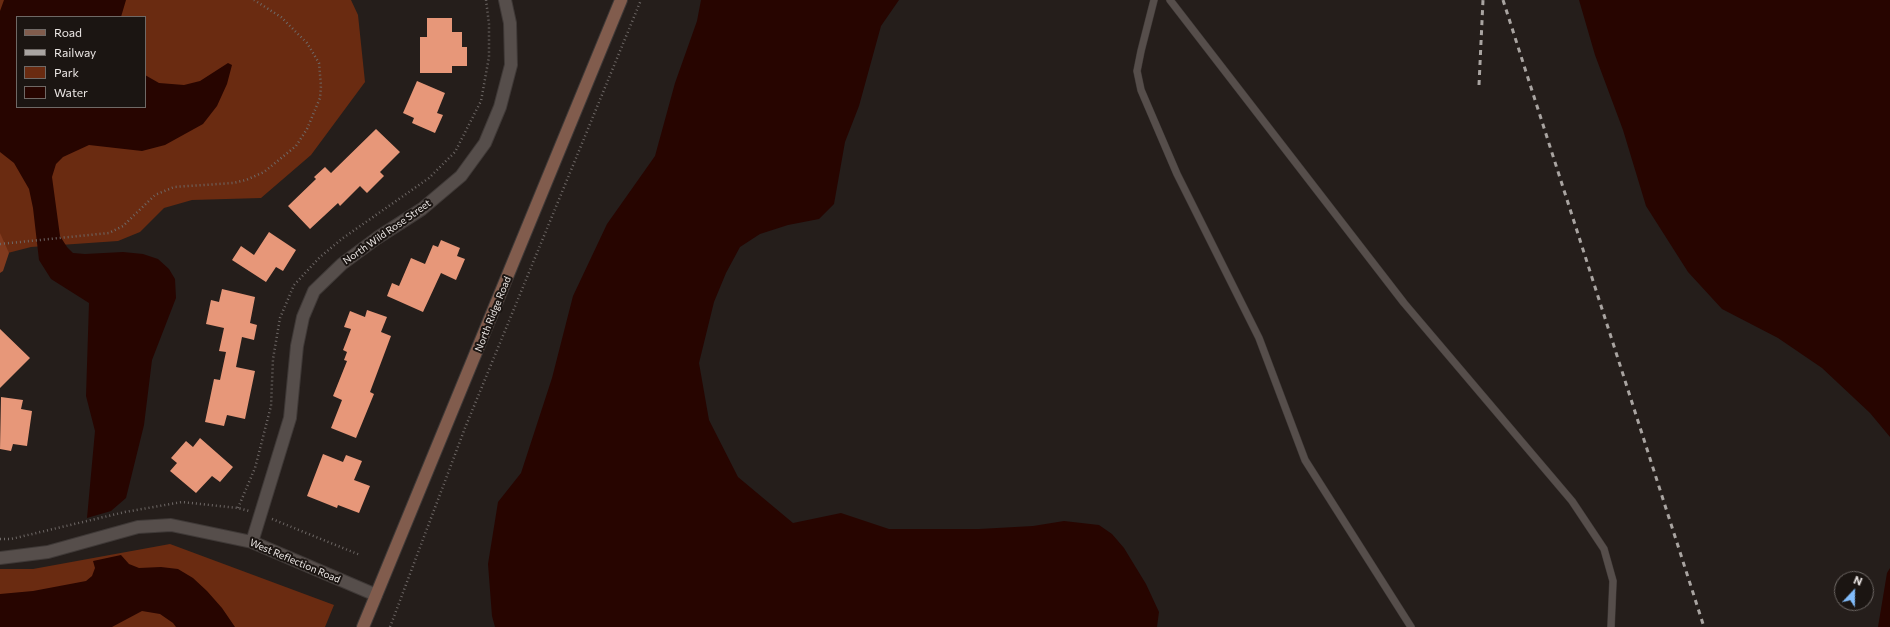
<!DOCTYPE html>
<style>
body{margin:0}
#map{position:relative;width:1890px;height:627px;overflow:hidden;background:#251e1b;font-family:Commissioner,sans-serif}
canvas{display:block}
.legend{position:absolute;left:16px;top:16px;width:130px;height:92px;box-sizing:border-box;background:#1b1512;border:1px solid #6f6966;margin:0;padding:5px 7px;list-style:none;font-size:12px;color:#ece7e5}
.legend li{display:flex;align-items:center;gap:8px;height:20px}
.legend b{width:20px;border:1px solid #6f6966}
.north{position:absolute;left:1834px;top:571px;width:40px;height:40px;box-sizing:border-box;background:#1b1512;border:1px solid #6f6966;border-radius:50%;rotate:22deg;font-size:11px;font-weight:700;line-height:16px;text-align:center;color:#ece7e5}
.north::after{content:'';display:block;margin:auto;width:14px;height:18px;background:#82bcfa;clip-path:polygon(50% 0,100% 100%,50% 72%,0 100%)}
</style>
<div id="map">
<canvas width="1890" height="627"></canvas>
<ul class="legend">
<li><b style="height:5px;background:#815c4d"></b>Road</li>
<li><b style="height:5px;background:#a9a4a1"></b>Railway</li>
<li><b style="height:11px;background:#6a2b11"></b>Park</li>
<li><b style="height:11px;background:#270500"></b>Water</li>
</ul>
<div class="north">N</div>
</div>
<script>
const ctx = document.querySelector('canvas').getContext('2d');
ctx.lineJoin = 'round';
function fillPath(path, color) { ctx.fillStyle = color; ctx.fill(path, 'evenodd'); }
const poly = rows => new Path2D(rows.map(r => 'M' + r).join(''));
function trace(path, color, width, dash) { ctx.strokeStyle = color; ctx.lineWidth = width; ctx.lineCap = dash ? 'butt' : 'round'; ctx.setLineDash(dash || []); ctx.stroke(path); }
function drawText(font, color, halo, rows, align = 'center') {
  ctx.font = font + ' Commissioner,sans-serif'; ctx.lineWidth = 4; ctx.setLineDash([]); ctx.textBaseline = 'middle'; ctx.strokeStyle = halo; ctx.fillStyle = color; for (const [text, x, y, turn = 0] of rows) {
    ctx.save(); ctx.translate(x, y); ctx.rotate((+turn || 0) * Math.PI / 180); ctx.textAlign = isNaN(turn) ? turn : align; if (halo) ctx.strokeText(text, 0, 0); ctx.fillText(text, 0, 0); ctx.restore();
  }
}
const green = poly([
 [0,0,351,0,358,15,365,82,311,155,261,198,192,200,164,208,140,232,118,241,31,247,0,255],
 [17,17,145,17,145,107,17,107],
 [170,544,334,605,325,627,0,627,0,569,33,569]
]);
const forest = poly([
 [0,233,9,253,3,271,0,273]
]);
const water = poly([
 [4,0,126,0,121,17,17,17,17,107,145,107,145,75,159,83,184,85,200,81,228,63,232,65,227,84,217,106,203,124,165,145,142,151,89,145,63,157,56,164,52,177,60,236,67,247,73,253,85,254,123,252,143,254,158,259,169,269,175,279,176,298,152,360,144,425,126,498,111,511,87,518,95,431,86,396,89,303,51,279,39,260,33,208,29,189,14,163,0,152,0,11],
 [701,0,899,0,881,26,859,106,845,142,834,204,819,219,788,225,760,234,740,247,726,273,714,302,699,363,709,420,738,477,793,523,841,513,889,529,979,529,1033,526,1064,521,1099,525,1112,534,1124,548,1146,584,1159,612,1157,627,495,627,492,616,488,564,498,502,521,473,552,378,573,296,607,224,655,156,675,83,697,21],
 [1579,0,1890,0,1890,437,1870,413,1822,368,1778,338,1722,309,1688,272,1646,206,1623,130,1595,55],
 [121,555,129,564,139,568,161,567,178,569,193,578,207,591,222,608,235,627,176,627,173,623,160,614,142,611,112,627,0,627,0,594,33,591,86,581,92,576,95,568,93,561],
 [1890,568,1890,627,1878,627,1887,573]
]);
const building = poly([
 [427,18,452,18,452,32,462,32,462,47,467,47,467,66,452,66,452,73,420,73,420,37,427,37],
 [417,81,445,93,437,113,443,115,435,133,412,123,414,118,403,113],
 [376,129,400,152,380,172,384,176,367,193,360,186,340,206,338,203,310,229,288,206,316,179,314,177,325,167,331,173],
 [269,232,296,250,283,271,276,267,266,282,232,260,241,246,254,255],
 [441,240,460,248,457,256,465,259,456,280,441,273,423,312,387,296,392,283,399,286,411,258,425,264,433,245,438,247],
 [222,289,255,297,250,323,257,325,254,340,242,337,236,367,255,371,245,419,227,415,224,426,205,422,214,379,220,380,226,352,219,351,224,328,206,324,211,300,219,302],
 [367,310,387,317,381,332,391,336,370,392,374,394,356,438,331,428,342,400,333,396,347,361,344,360,347,352,343,350,351,329,344,327,350,311,365,317],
 [0,329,30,358,0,388],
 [1,397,23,400,21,409,32,411,27,446,13,444,11,451,0,449],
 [200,438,233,467,220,482,212,476,196,493,170,471,177,463,171,458,186,441,193,447],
 [323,454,343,462,346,455,362,461,354,480,370,486,359,513,338,505,337,508,307,496]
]);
const path = poly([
 [0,244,109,233,123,226,155,195,174,187,233,183,246,180,264,172,296,146,307,129,320,98,321,86,319,63,307,43,281,17,254,0],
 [238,508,255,468,271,406,273,359,280,318,294,285,320,257,343,238,429,178,455,152,481,101,489,57,489,24,486,0],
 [272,519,360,555],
 [0,539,11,539,125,512,182,502,238,508,249,511],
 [390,627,465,428,641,0]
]);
const lane = poly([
 [1154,0,1141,51,1137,71,1141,90,1177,174,1259,338,1305,460,1411,627],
 [1170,0,1404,303,1572,501,1604,549,1613,581,1611,627]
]);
const street = poly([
 [252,542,290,418,297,346,303,317,314,291,342,264,377,238,422,209,461,176,485,143,500,107,511,65,510,23,505,0],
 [0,558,48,552,138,527,171,525,252,542,376,595]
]);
const secondary = poly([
 [363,627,621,0]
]);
const rail = poly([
 [1503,0,1704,627],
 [1479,85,1483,0]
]);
const streetNames = [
 ["North Wild Rose Street",387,232,-35],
 ["North Ridge Road",493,314,-68],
 ["West Reflection Road",295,561,23]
];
fillPath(green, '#6a2b11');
fillPath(forest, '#803a1e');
fillPath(water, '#270500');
fillPath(building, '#e79779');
trace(lane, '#3f3937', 8);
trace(street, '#3f3937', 14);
trace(secondary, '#3f3937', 14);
trace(path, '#6e6866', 2.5, [1, 3]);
trace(lane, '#564e4b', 7);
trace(street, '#564e4b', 12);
trace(secondary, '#815c4d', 12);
trace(rail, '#a9a4a1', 3, [5, 5]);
drawText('10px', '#ece7e5', '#1b1512', streetNames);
</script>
